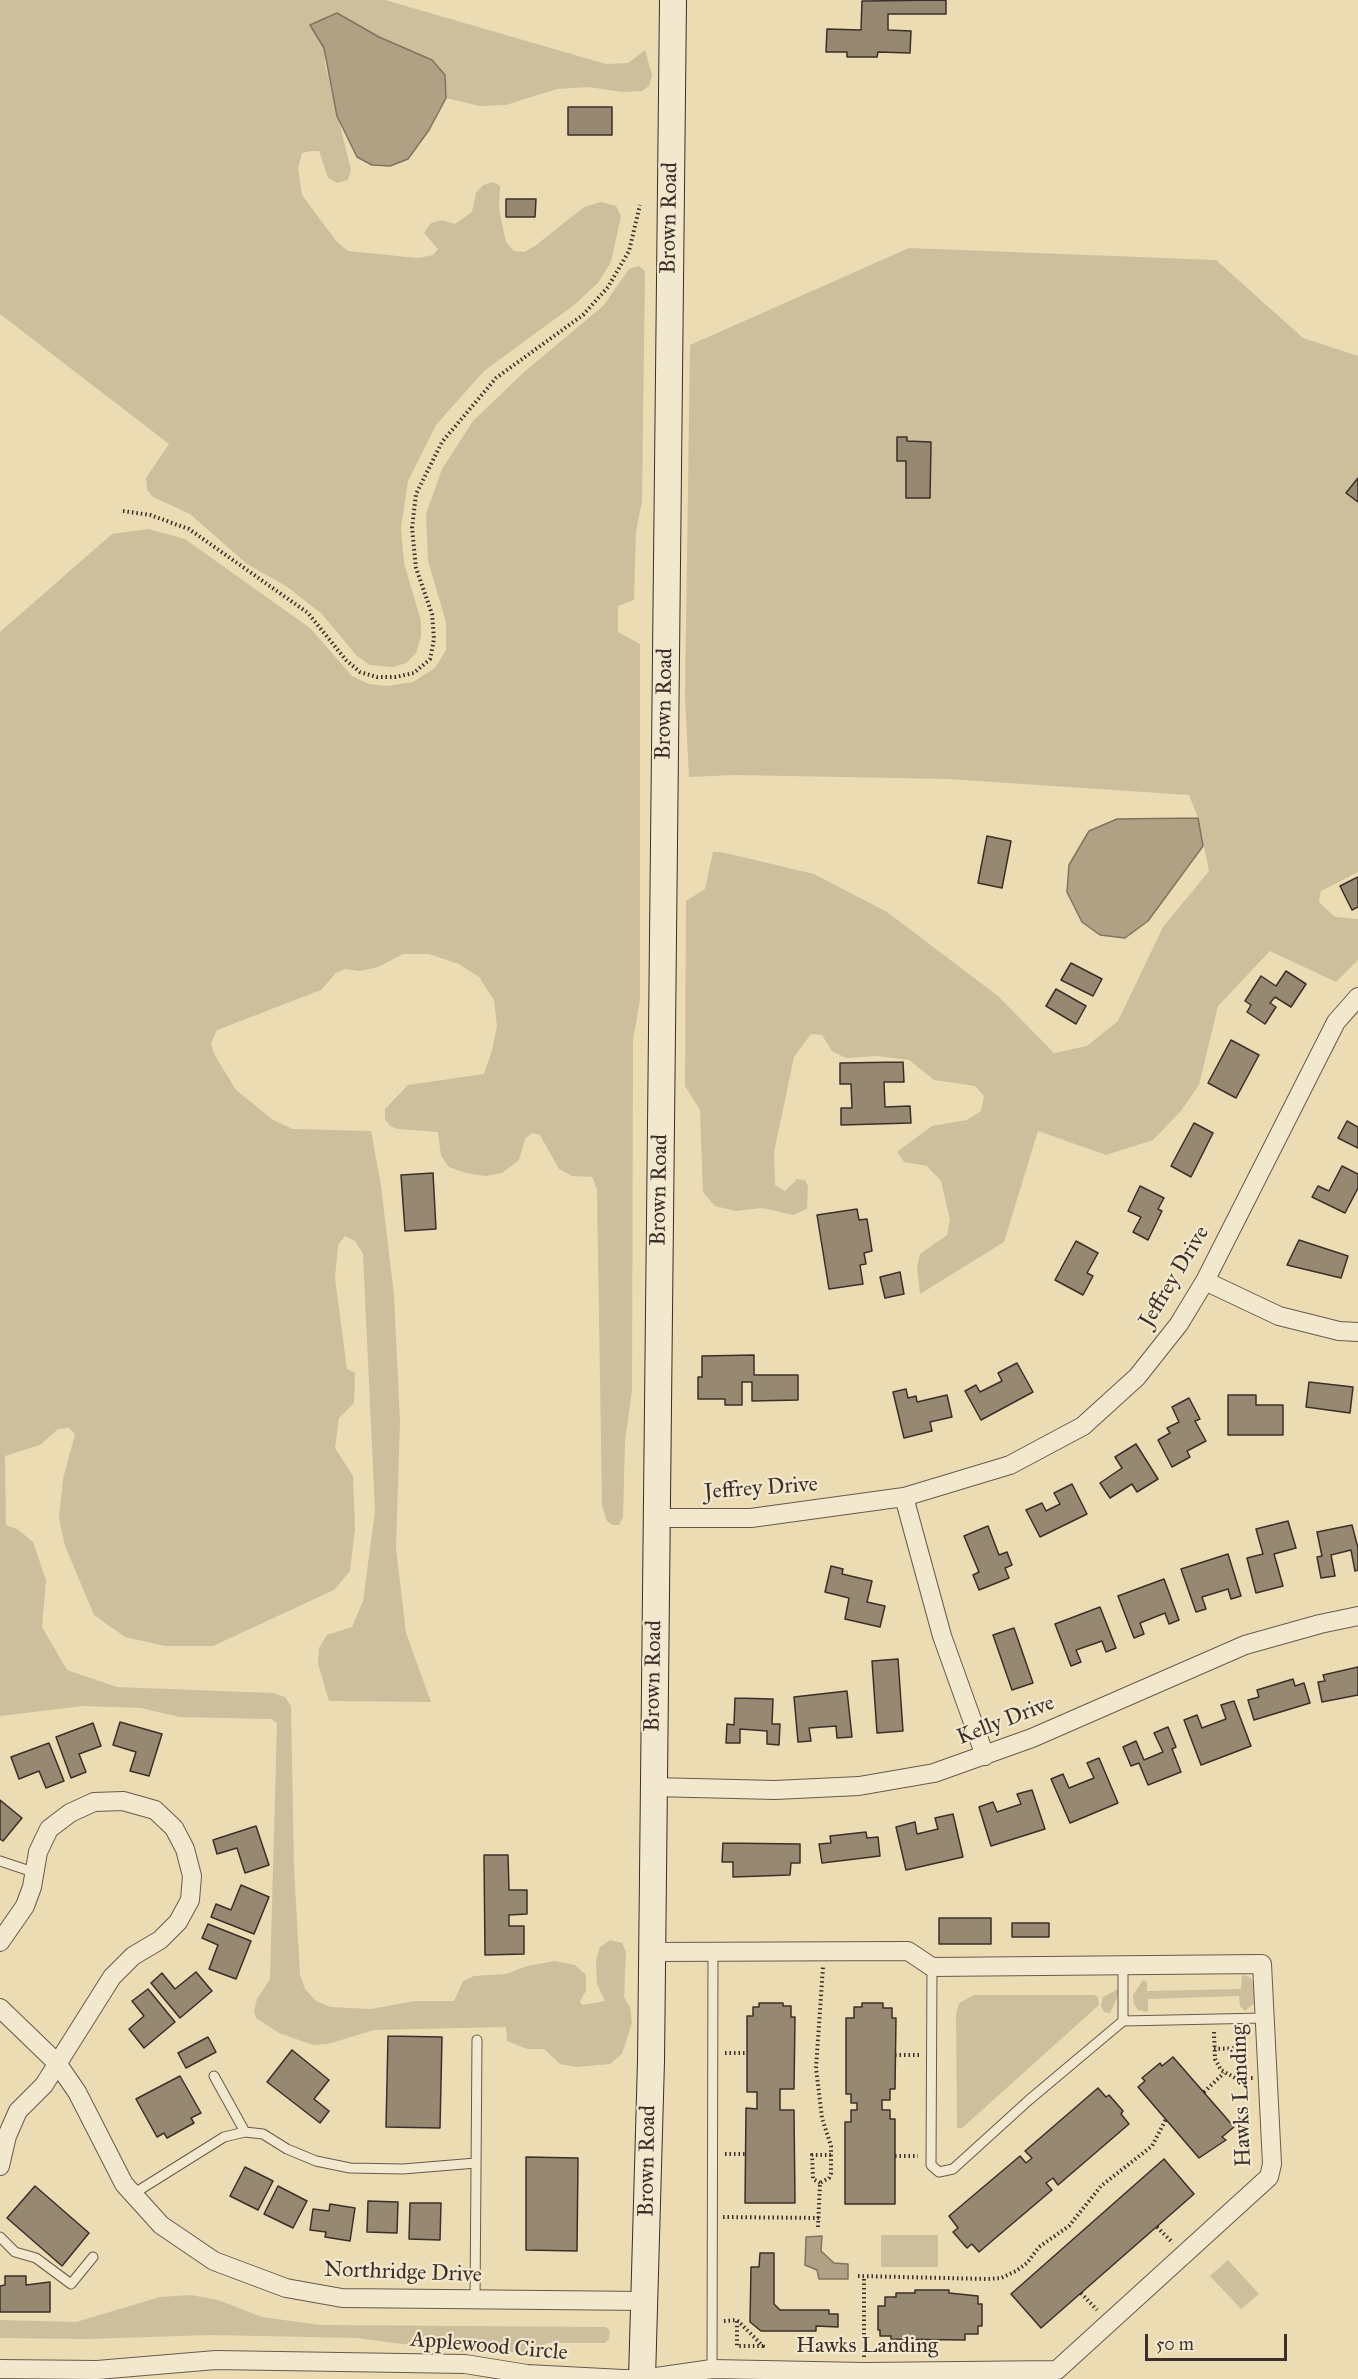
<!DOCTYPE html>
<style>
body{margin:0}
#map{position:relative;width:1358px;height:2379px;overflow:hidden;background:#ebdcb3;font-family:"IM FELL Great Primer",serif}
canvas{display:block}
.scale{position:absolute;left:1145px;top:2334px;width:142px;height:27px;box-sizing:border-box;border:3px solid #3c2f2a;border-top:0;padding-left:8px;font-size:18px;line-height:21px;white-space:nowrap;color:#3c2f2a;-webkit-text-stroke:4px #f2e8ce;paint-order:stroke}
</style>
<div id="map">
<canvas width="1358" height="2379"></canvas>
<div class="scale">50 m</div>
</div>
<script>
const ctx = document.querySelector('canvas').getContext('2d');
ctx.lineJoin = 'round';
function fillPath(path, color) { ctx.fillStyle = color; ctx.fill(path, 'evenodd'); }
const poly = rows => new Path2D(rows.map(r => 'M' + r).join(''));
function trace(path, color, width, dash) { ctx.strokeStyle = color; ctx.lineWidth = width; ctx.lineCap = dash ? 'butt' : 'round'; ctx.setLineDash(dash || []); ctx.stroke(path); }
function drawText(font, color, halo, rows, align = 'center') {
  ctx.font = font + ' "IM FELL Great Primer",serif'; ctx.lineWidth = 4.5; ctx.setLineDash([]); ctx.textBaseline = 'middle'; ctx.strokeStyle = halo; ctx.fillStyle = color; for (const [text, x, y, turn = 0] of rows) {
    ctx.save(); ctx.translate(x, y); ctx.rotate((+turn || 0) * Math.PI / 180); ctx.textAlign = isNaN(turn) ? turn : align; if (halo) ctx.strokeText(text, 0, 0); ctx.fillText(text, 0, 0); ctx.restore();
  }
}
const green = poly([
 [0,0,385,0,606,64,628,63,645,50,652,75,649,86,642,91,623,92,588,87,557,89,506,105,480,106,446,98,445,75,432,60,379,37,338,13,324,48,325,64,351,170,348,180,337,183,328,178,319,151,311,151,302,153,298,169,302,195,337,242,348,251,418,258,433,255,438,249,424,233,431,223,442,220,455,224,472,212,476,193,483,185,493,182,500,186,499,209,506,242,514,251,524,252,535,246,584,207,601,202,616,206,621,216,611,262,598,283,574,305,484,371,436,425,408,481,401,528,404,563,421,621,421,637,416,653,406,663,393,667,370,665,357,656,322,614,286,586,247,564,190,514,153,497,147,490,146,478,169,444,0,314],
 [909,248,1216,260,1303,338,1358,356,1358,872,1321,891,1319,902,1335,917,1358,919,1358,960,1336,982,1270,951,1218,1006,1199,1085,1181,1111,1153,1140,1106,1155,1038,1131,1004,1242,920,1294,917,1267,920,1254,947,1235,950,1220,941,1181,927,1166,904,1162,897,1152,932,1126,967,1120,981,1111,984,1096,975,1086,934,1080,909,1060,877,1056,846,1058,832,1051,822,1035,811,1034,794,1057,774,1152,775,1185,785,1191,797,1179,805,1180,808,1186,807,1209,793,1215,762,1208,735,1211,715,1206,703,1192,700,1110,685,1086,686,901,705,889,713,852,721,852,814,874,887,912,998,996,1054,1053,1087,1046,1118,1021,1163,927,1209,871,1198,818,1189,795,948,779,735,775,689,777,685,697,690,345],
 [639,266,645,271,642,501,636,532,634,600,618,606,618,632,640,644,640,1000,633,1040,632,1391,625,1441,623,1517,619,1525,613,1525,607,1521,602,1506,597,1189,592,1177,572,1176,559,1169,540,1135,532,1133,525,1139,519,1160,502,1173,486,1176,466,1173,449,1167,441,1156,438,1132,398,1129,390,1126,385,1119,385,1109,408,1085,484,1074,492,1051,497,1026,494,1000,479,977,459,964,429,954,403,954,378,967,361,971,345,969,336,973,321,990,217,1030,211,1043,214,1054,236,1090,273,1120,293,1129,371,1131,381,1186,394,1295,400,1422,396,1548,406,1633,431,1702,329,1701,318,1664,319,1648,327,1635,352,1627,363,1601,375,1511,363,1254,355,1241,345,1236,338,1245,335,1278,347,1369,355,1373,354,1403,339,1418,335,1448,353,1476,355,1529,350,1571,334,1590,213,1646,165,1646,125,1637,94,1615,65,1546,59,1518,63,1479,75,1434,69,1428,58,1429,40,1445,5,1456,6,1525,17,1529,33,1542,46,1580,42,1627,67,1670,117,1687,273,1693,285,1697,291,1706,294,1868,300,1975,305,1989,316,2001,330,2007,371,2009,415,2001,454,2001,463,1981,474,1976,506,1974,527,1966,555,1961,575,1965,586,1975,586,1991,580,2001,582,2005,605,2001,597,1984,596,1961,600,1947,610,1940,622,1943,626,1952,624,1997,630,2007,632,2023,622,2054,610,2064,576,2067,560,2064,544,2049,527,2049,507,2041,506,2027,374,2030,328,2044,313,2045,279,2033,256,2018,254,2011,257,1999,270,1979,277,1723,271,1719,179,1717,141,1708,83,1706,0,1716,0,632,112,534,148,529,185,539,310,628,352,676,369,684,387,686,413,682,435,668,446,650,446,622,428,561,426,514,442,469,473,421,523,373,604,305,629,269],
 [1242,1975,1250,1977,1254,1984,1255,2003,1245,2011,1240,2006,1239,1996,1148,1999,1148,2012,1138,2010,1134,2004,1133,1995,1143,1980,1147,1982,1147,1991,1241,1989],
 [1118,1989,1118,1996,1110,2013,1104,2012,1101,2006,1103,1997],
 [974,1995,1094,1995,1098,1997,1099,2005,962,2128,957,2128,956,2014,959,2003],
 [881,2235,938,2235,938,2267,881,2267],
 [1228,2260,1259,2294,1241,2309,1210,2276],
 [191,2295,218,2300,262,2317,320,2325,606,2327,610,2331,609,2339,605,2343,547,2343,536,2352,464,2352,357,2338,211,2335,87,2339,0,2338,0,2320,76,2322,160,2297]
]);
const water = poly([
 [337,13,379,37,432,60,445,75,446,98,429,130,408,159,390,166,372,165,357,157,337,116,324,48,310,25,337,13],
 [1198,818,1203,846,1148,921,1125,938,1100,935,1082,922,1067,892,1069,865,1089,831,1117,819,1198,818],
 [822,2236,821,2251,834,2263,848,2264,848,2279,819,2279,817,2270,805,2265,806,2237,822,2236]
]);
const building = poly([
 [946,0,946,14,888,14,888,30,911,31,910,53,878,52,877,57,847,57,847,52,826,52,827,29,861,30,862,1,946,0],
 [568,107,612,107,612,135,568,135,568,107],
 [506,199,536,199,535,217,506,217,506,199],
 [897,437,907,437,907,441,931,442,930,498,906,498,906,461,897,461,897,437],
 [1358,478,1358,502,1346,493,1358,478],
 [987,836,1011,841,1002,888,978,883,987,836],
 [1358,877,1358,907,1352,910,1340,886,1358,877],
 [1071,963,1102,979,1093,996,1061,980,1071,963],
 [1286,971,1306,984,1291,1007,1275,997,1270,1003,1276,1007,1265,1024,1247,1012,1251,1005,1245,1001,1261,976,1276,986,1286,971],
 [1056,989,1086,1006,1076,1024,1046,1006,1056,989],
 [1231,1040,1259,1055,1236,1098,1208,1083,1231,1040],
 [903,1062,904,1082,884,1082,885,1107,910,1106,911,1123,841,1125,841,1108,852,1108,851,1084,840,1084,840,1063,903,1062],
 [1347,1121,1358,1127,1358,1148,1338,1138,1347,1121],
 [1194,1123,1213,1133,1191,1177,1171,1166,1194,1123],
 [1342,1166,1358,1174,1358,1188,1345,1213,1312,1197,1318,1186,1329,1191,1342,1166],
 [433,1173,436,1229,405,1231,401,1175,433,1173],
 [1140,1186,1164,1198,1158,1209,1162,1211,1148,1240,1133,1232,1141,1217,1128,1211,1140,1186],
 [857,1209,859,1220,867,1219,872,1251,864,1253,866,1264,860,1265,863,1284,829,1289,817,1215,857,1209],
 [1299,1240,1348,1256,1341,1278,1287,1265,1299,1240],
 [1076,1241,1098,1253,1087,1273,1093,1276,1083,1295,1055,1280,1076,1241],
 [900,1272,904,1294,885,1298,880,1277,900,1272],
 [754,1355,754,1375,798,1375,798,1400,752,1401,752,1382,742,1382,742,1405,725,1405,725,1399,698,1399,698,1377,702,1377,702,1356,754,1355],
 [1017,1363,1033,1392,981,1420,965,1391,976,1385,980,1392,1002,1381,998,1373,1017,1363],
 [1309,1382,1353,1387,1350,1413,1306,1407,1309,1382],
 [906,1389,908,1398,916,1396,917,1402,947,1395,952,1417,930,1422,932,1431,904,1438,893,1392,906,1389],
 [1228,1395,1256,1395,1256,1405,1283,1405,1283,1435,1228,1435,1228,1395],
 [1189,1398,1200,1419,1195,1421,1206,1441,1187,1451,1190,1457,1172,1467,1158,1440,1170,1433,1167,1428,1179,1422,1172,1407,1189,1398],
 [1136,1444,1158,1479,1137,1492,1132,1484,1110,1498,1100,1483,1122,1468,1115,1457,1136,1444],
 [1072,1484,1087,1514,1040,1537,1026,1510,1042,1503,1046,1511,1060,1504,1054,1493,1072,1484],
 [1288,1521,1296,1548,1274,1554,1283,1586,1256,1593,1247,1558,1263,1554,1256,1529,1288,1521],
 [1352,1525,1358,1548,1358,1570,1355,1571,1351,1550,1331,1555,1335,1576,1321,1578,1317,1557,1322,1556,1317,1532,1352,1525],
 [988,1526,999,1555,1007,1552,1012,1565,1005,1568,1009,1578,979,1590,973,1575,979,1572,964,1536,988,1526],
 [1228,1554,1241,1596,1231,1599,1228,1589,1202,1597,1206,1609,1196,1612,1181,1569,1228,1554],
 [831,1566,843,1569,842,1574,872,1581,867,1602,885,1606,880,1627,845,1619,849,1598,825,1592,831,1566],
 [1164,1579,1179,1620,1169,1624,1165,1613,1140,1623,1144,1634,1134,1638,1118,1596,1164,1579],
 [1100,1607,1116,1648,1106,1652,1102,1641,1076,1650,1081,1662,1071,1666,1055,1624,1100,1607],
 [1014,1628,1033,1683,1012,1690,993,1635,1014,1628],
 [898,1659,903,1731,877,1733,872,1661,898,1659],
 [1358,1667,1358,1695,1322,1702,1318,1682,1325,1681,1323,1675,1358,1667],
 [1293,1679,1295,1686,1304,1683,1310,1703,1254,1720,1248,1700,1259,1697,1257,1690,1293,1679],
 [847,1691,852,1737,837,1738,836,1726,809,1728,811,1741,798,1742,794,1697,847,1691],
 [735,1698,773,1699,772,1724,780,1724,779,1745,767,1744,767,1731,740,1729,740,1743,726,1743,727,1724,734,1725,735,1698],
 [1234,1701,1251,1746,1201,1765,1184,1720,1197,1715,1202,1728,1226,1719,1221,1705,1234,1701],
 [120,1722,162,1734,149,1776,130,1771,136,1752,113,1745,120,1722],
 [93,1723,101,1746,79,1754,86,1772,71,1778,56,1737,93,1723],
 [1168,1727,1176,1747,1172,1749,1181,1772,1148,1785,1139,1763,1131,1766,1123,1747,1136,1741,1144,1760,1163,1752,1154,1733,1168,1727],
 [49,1743,64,1781,46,1788,39,1771,19,1779,11,1757,49,1743],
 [1099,1758,1118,1803,1070,1823,1051,1779,1063,1774,1069,1788,1094,1778,1087,1763,1099,1758],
 [1032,1790,1045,1829,991,1846,979,1807,993,1802,997,1812,1021,1804,1017,1794,1032,1790],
 [0,1800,22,1818,3,1841,0,1839,0,1800],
 [953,1814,963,1857,906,1870,896,1827,915,1822,917,1834,938,1829,935,1818,953,1814],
 [256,1826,269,1865,245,1873,237,1848,217,1854,213,1840,256,1826],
 [866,1832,867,1838,878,1837,880,1856,822,1863,819,1844,831,1843,830,1836,866,1832],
 [723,1843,800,1844,800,1863,791,1863,790,1875,733,1877,733,1862,722,1862,723,1843],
 [484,1855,508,1855,509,1890,527,1890,527,1914,509,1915,509,1926,524,1926,524,1954,485,1955,484,1855],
 [241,1885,269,1897,254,1934,211,1917,216,1904,231,1910,241,1885],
 [939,1918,991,1918,991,1944,939,1944,939,1918],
 [1012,1923,1049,1923,1049,1937,1012,1937,1012,1923],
 [208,1924,251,1941,236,1979,209,1969,218,1945,202,1938,208,1924],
 [196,1972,212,1991,180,2018,151,1983,162,1973,175,1989,196,1972],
 [148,1989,175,2022,144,2048,129,2029,144,2016,132,2001,148,1989],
 [759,2003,783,2003,783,2006,791,2006,791,2017,795,2017,794,2089,780,2089,780,2110,794,2110,795,2203,745,2203,746,2108,757,2109,757,2092,747,2092,747,2016,753,2016,753,2007,759,2007,759,2003],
 [862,2003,883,2003,883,2008,892,2008,892,2018,896,2018,895,2089,890,2089,890,2100,882,2100,882,2110,890,2110,890,2119,895,2119,895,2204,845,2204,845,2122,851,2122,851,2110,857,2110,857,2103,851,2103,851,2094,846,2094,846,2018,854,2018,854,2007,862,2007,862,2003],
 [388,2036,442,2037,440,2128,386,2127,388,2036],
 [208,2037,216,2052,186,2068,178,2053,208,2037],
 [292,2050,329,2080,314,2099,329,2111,320,2123,267,2082,292,2050],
 [1173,2057,1234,2127,1222,2137,1226,2140,1199,2158,1138,2087,1145,2081,1142,2078,1160,2063,1162,2066,1173,2057],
 [180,2076,201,2113,191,2118,194,2123,167,2138,164,2133,157,2137,136,2099,180,2076],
 [1098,2088,1106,2097,1109,2095,1123,2111,1121,2114,1129,2124,1058,2185,1053,2178,1046,2183,1052,2190,979,2252,972,2244,967,2248,953,2232,958,2228,949,2216,1020,2156,1026,2163,1032,2158,1025,2151,1098,2088],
 [526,2157,578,2158,577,2251,526,2250,526,2157],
 [1164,2159,1194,2194,1041,2328,1011,2294,1164,2159],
 [245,2167,273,2181,258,2210,230,2196,245,2167],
 [35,2186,89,2233,62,2266,7,2218,35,2186],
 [278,2186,307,2201,293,2228,264,2214,278,2186],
 [368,2201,398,2202,397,2233,367,2232,368,2201],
 [410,2203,441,2203,440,2240,409,2239,410,2203],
 [330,2204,355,2208,350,2241,325,2237,326,2232,310,2230,313,2209,329,2211,330,2204],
 [760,2253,774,2253,774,2304,780,2310,829,2310,829,2314,838,2314,838,2327,816,2326,816,2331,761,2331,750,2322,751,2267,759,2267,760,2253],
 [5,2276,26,2276,26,2285,50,2282,50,2312,0,2312,0,2286,5,2285,5,2276],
 [915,2290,949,2290,949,2293,978,2296,978,2304,982,2304,982,2326,978,2326,978,2334,965,2334,965,2340,891,2339,891,2336,880,2336,880,2330,878,2330,878,2306,885,2306,885,2297,896,2297,896,2293,915,2293,915,2290]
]);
const path = poly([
 [123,511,150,515,189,529,308,613,346,660,360,672,377,677,396,677,414,673,430,659,434,639,432,614,416,568,412,528,416,494,442,442,496,378,583,315,608,287,629,251,640,205],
 [1214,2032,1215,2059,1221,2070,1237,2079,1253,2078],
 [1214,2049,1239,2048,1241,2078],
 [725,2053,747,2053],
 [895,2055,919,2055],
 [1204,2092,1224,2073],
 [725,2154,746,2154],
 [895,2156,918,2156],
 [820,2183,813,2179,812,2155,831,2155],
 [723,2217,819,2218],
 [818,2227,820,2183,829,2178,831,2173,831,2146,822,2118,816,2068,823,1967],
 [1157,2227,1173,2243],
 [858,2276,988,2279,1001,2278,1016,2271,1027,2263,1039,2247,1069,2226,1101,2186,1152,2146,1166,2119],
 [1081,2293,1097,2310],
 [724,2321,737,2320,763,2346,737,2346,737,2320],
 [907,2345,931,2345,931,2355],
 [922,2345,923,2339],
 [864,2357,864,2277]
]);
const lane = poly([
 [0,1861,33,1872],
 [932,1967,931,2165,939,2172,953,2169,1029,2100,1123,2021,1123,1966],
 [1123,2021,1264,2018],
 [214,2076,245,2132],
 [133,2194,224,2137,245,2132,263,2134,287,2149,316,2161,350,2168,403,2169,476,2163],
 [0,2237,15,2252,36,2258,71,2284,93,2257],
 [475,2300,477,2040],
 [712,2369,713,1952]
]);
const street = poly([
 [1205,1281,1279,1316,1339,1331,1358,1332],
 [904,1497,942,1636,985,1756],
 [656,1518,751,1518,904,1497,1010,1465,1083,1426,1137,1377,1179,1324,1205,1281,1336,1022,1358,997],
 [653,1787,775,1790,859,1786,934,1773,1032,1738,1245,1645,1320,1624,1358,1616],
 [0,1942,25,1906,32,1887,38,1852,49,1829,70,1813,94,1802,123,1801,155,1810,174,1828,185,1849,192,1876,190,1900,178,1922,160,1940,133,1956,112,1977,44,2085,18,2111,7,2136,0,2166],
 [0,2008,57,2063,77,2092,124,2184,161,2225,214,2261,286,2288,342,2298,645,2301],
 [0,2369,97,2370,216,2360,465,2364,527,2374,623,2379,642,2379,712,2369,864,2372,1057,2370,1269,2177,1272,2164,1262,1964,932,1967,908,1951,652,1952]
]);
const secondary = poly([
 [642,2379,651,2061,673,0]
]);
const streetNames = [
 ["Brown Road",670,218,-89],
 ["Brown Road",665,704,-89],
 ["Brown Road",660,1190,-89],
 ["Jeffrey Drive",1175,1277,-59],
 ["Jeffrey Drive",761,1489,-4],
 ["Brown Road",654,1676,-89],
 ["Kelly Drive",1006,1721,-21],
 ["Hawks Landing",1242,2096,-92],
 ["Brown Road",648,2161,-89],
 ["Northridge Drive",403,2273,2],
 ["Applewood Circle",489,2347,5],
 ["Hawks Landing",867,2347]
];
fillPath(green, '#cdbf9c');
fillPath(water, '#b0a184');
trace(water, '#827360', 1.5);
fillPath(building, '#978971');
trace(building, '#3c2f2a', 1.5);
trace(lane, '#685a4c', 11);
trace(street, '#685a4c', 20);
trace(secondary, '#3c2f2a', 28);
trace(path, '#3c2f2a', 4, [1.5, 3]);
trace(lane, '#f2e8ce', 9);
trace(street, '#f2e8ce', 18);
trace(secondary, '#f2e8ce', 26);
drawText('22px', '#3c2f2a', '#f2e8ce', streetNames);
</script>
